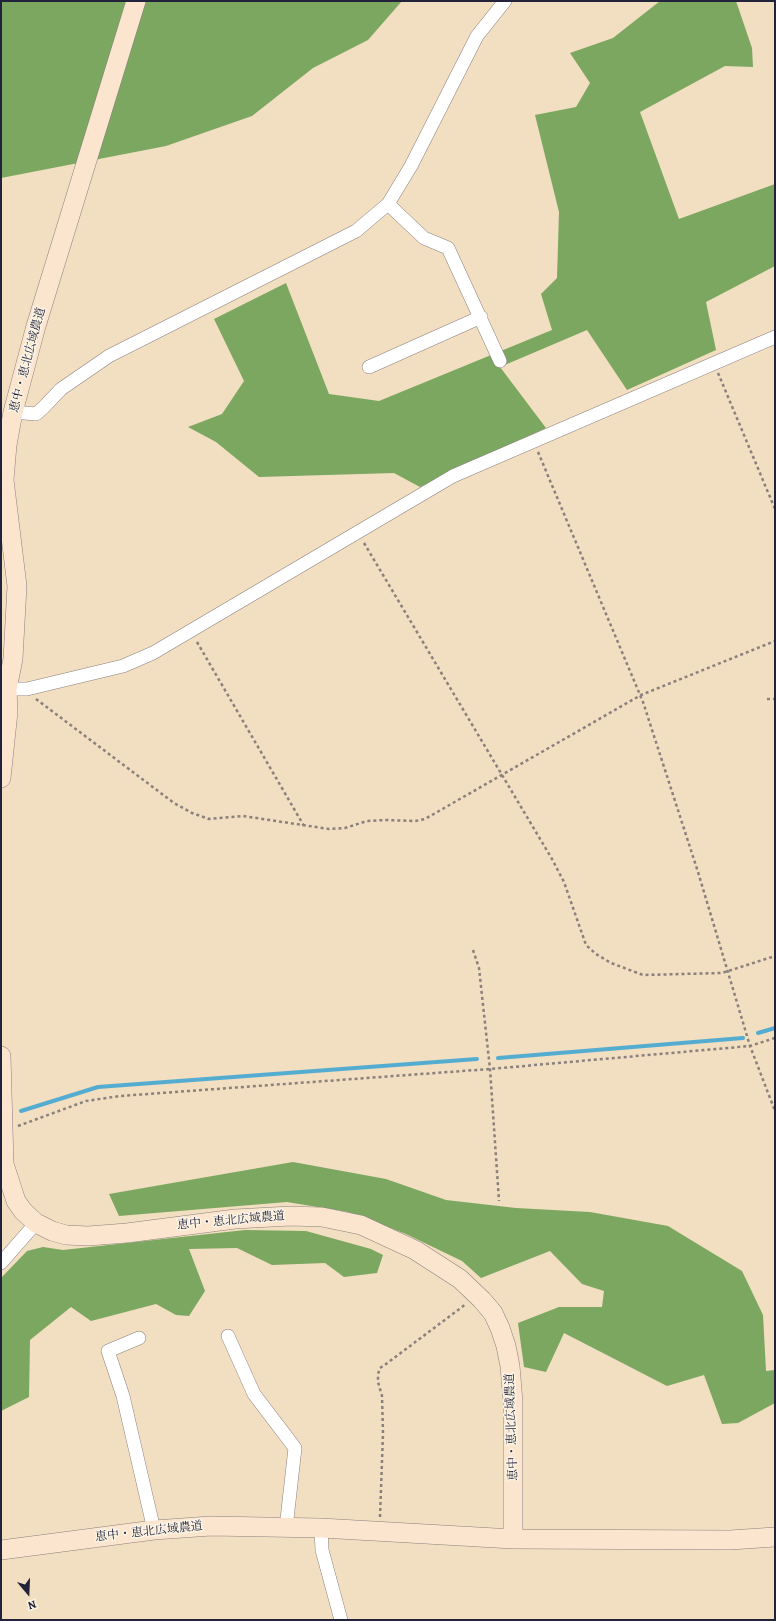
<!DOCTYPE html>
<meta charset="utf-8">
<style>
body{margin:0}
#map{position:relative;width:776px;height:1621px;overflow:hidden;background:#f2dec0;font-family:Alegreya,serif}
canvas{display:block}
.frame{position:absolute;inset:0;border:2px solid #22223b;pointer-events:none}
.north{position:absolute;left:8px;top:1573px;width:40px;height:40px;-webkit-text-stroke:3px #fcf5e5;paint-order:stroke;rotate:161deg;font-size:11px;font-weight:700;line-height:16px;text-align:center;color:#22223b}
.north::after{content:'';display:block;margin:auto;width:14px;height:18px;background:#22223b;clip-path:polygon(50% 0,100% 100%,50% 72%,0 100%)}
</style>
<div id="map">
<canvas width="776" height="1621"></canvas>
<div class="frame"></div>
<div class="north">N</div>
</div>
<script>
const ctx = document.querySelector('canvas').getContext('2d');
ctx.lineJoin = 'round';
function fillPath(path, color) { ctx.fillStyle = color; ctx.fill(path, 'evenodd'); }
const poly = rows => new Path2D(rows.map(r => 'M' + r).join(''));
function trace(path, color, width, dash) { ctx.strokeStyle = color; ctx.lineWidth = width; ctx.lineCap = dash ? 'butt' : 'round'; ctx.setLineDash(dash || []); ctx.stroke(path); }
function drawText(font, color, halo, rows, align = 'center') {
  ctx.font = font + ' Alegreya,"Noto Serif JP",serif'; ctx.lineWidth = 3; ctx.setLineDash([]); ctx.textBaseline = 'middle'; ctx.strokeStyle = halo; ctx.fillStyle = color; for (const [text, x, y, turn = 0] of rows) {
    ctx.save(); ctx.translate(x, y); ctx.rotate((+turn || 0) * Math.PI / 180); ctx.textAlign = isNaN(turn) ? turn : align; if (halo) ctx.strokeText(text, 0, 0); ctx.fillText(text, 0, 0); ctx.restore();
  }
}
const forest = poly([
 [1,1,402,1,368,40,313,68,252,116,166,146,1,178],
 [660,1,736,1,752,48,753,67,725,66,640,112,679,219,775,184,775,266,706,302,716,350,627,390,587,330,500,367,546,428,420,487,394,473,259,477,216,442,188,427,222,414,244,381,214,319,286,283,329,394,379,401,552,330,541,294,557,278,559,212,535,115,576,107,590,83,570,53,613,38],
 [293,1162,386,1179,446,1200,516,1208,590,1212,668,1226,742,1271,763,1315,766,1371,775,1370,775,1403,738,1423,722,1424,704,1375,667,1386,564,1333,546,1372,524,1367,518,1323,559,1307,602,1307,604,1291,582,1284,550,1251,481,1278,462,1261,406,1234,348,1212,287,1202,119,1216,109,1194],
 [245,1230,306,1231,371,1249,383,1255,377,1273,344,1277,325,1263,272,1265,237,1248,189,1249,205,1291,189,1316,176,1315,156,1304,91,1321,71,1307,30,1340,29,1397,1,1411,1,1278,27,1251,43,1247,63,1250]
]);
const stream = poly([
 [758,1033,775,1028],
 [498,1058,743,1038],
 [21,1111,98,1087,477,1059]
]);
const path = poly([
 [718,373,775,509],
 [538,452,643,702,698,872,750,1046,775,1111],
 [364,543,552,859,564,882,586,945,596,954,611,963,643,975,722,973,775,956],
 [197,642,304,826],
 [36,699,174,803,192,813,209,819,243,816,329,829,345,828,367,821,386,820,415,821,425,819,641,695,775,641],
 [767,699,775,699],
 [473,950,479,968,490,1069,499,1201],
 [18,1126,86,1101,120,1096,490,1069,750,1046,775,1038],
 [380,1517,383,1433,382,1396,378,1382,378,1374,380,1368,386,1364,466,1304]
]);
const street = poly([
 [388,204,424,238,448,248,500,361],
 [369,367,481,317],
 [13,412,36,414,43,408,61,389,109,356,356,231,388,204,411,166,477,36,505,1],
 [1,689,27,689,123,666,153,653,453,476,775,337],
 [1,1263,36,1223],
 [228,1336,254,1394,295,1448,286,1528],
 [139,1338,108,1351,123,1396,154,1530],
 [321,1528,322,1550,341,1620]
]);
const secondary = poly([
 [1,778,8,712,7,689,13,659,17,586,4,480,7,445,13,412,36,326,136,1],
 [1,1056,4,1164,16,1201,23,1211,36,1223,52,1231,66,1235,88,1236,127,1233,235,1219,290,1216,322,1217,361,1225,415,1250,460,1279,482,1300,493,1313,500,1328,506,1346,510,1366,513,1402,513,1539],
 [1,1550,154,1530,211,1526,321,1528,513,1539,730,1540,775,1537]
]);
const streetNames = [
 ["恵中・恵北広域農道",28,360,-75],
 ["恵中・恵北広域農道",231,1221,-5],
 ["恵中・恵北広域農道",512,1427,-92],
 ["恵中・恵北広域農道",149,1532,-6]
];
fillPath(forest, '#7ba760');
trace(stream, '#54add1', 4);
trace(street, '#8a807e', 14);
trace(secondary, '#8a807e', 20);
trace(path, '#8a807e', 2.5, [3, 3]);
trace(street, '#fff', 13);
trace(secondary, '#fbe5cf', 19);
drawText('12px', '#22223b', '#fcf5e5', streetNames);
</script>
